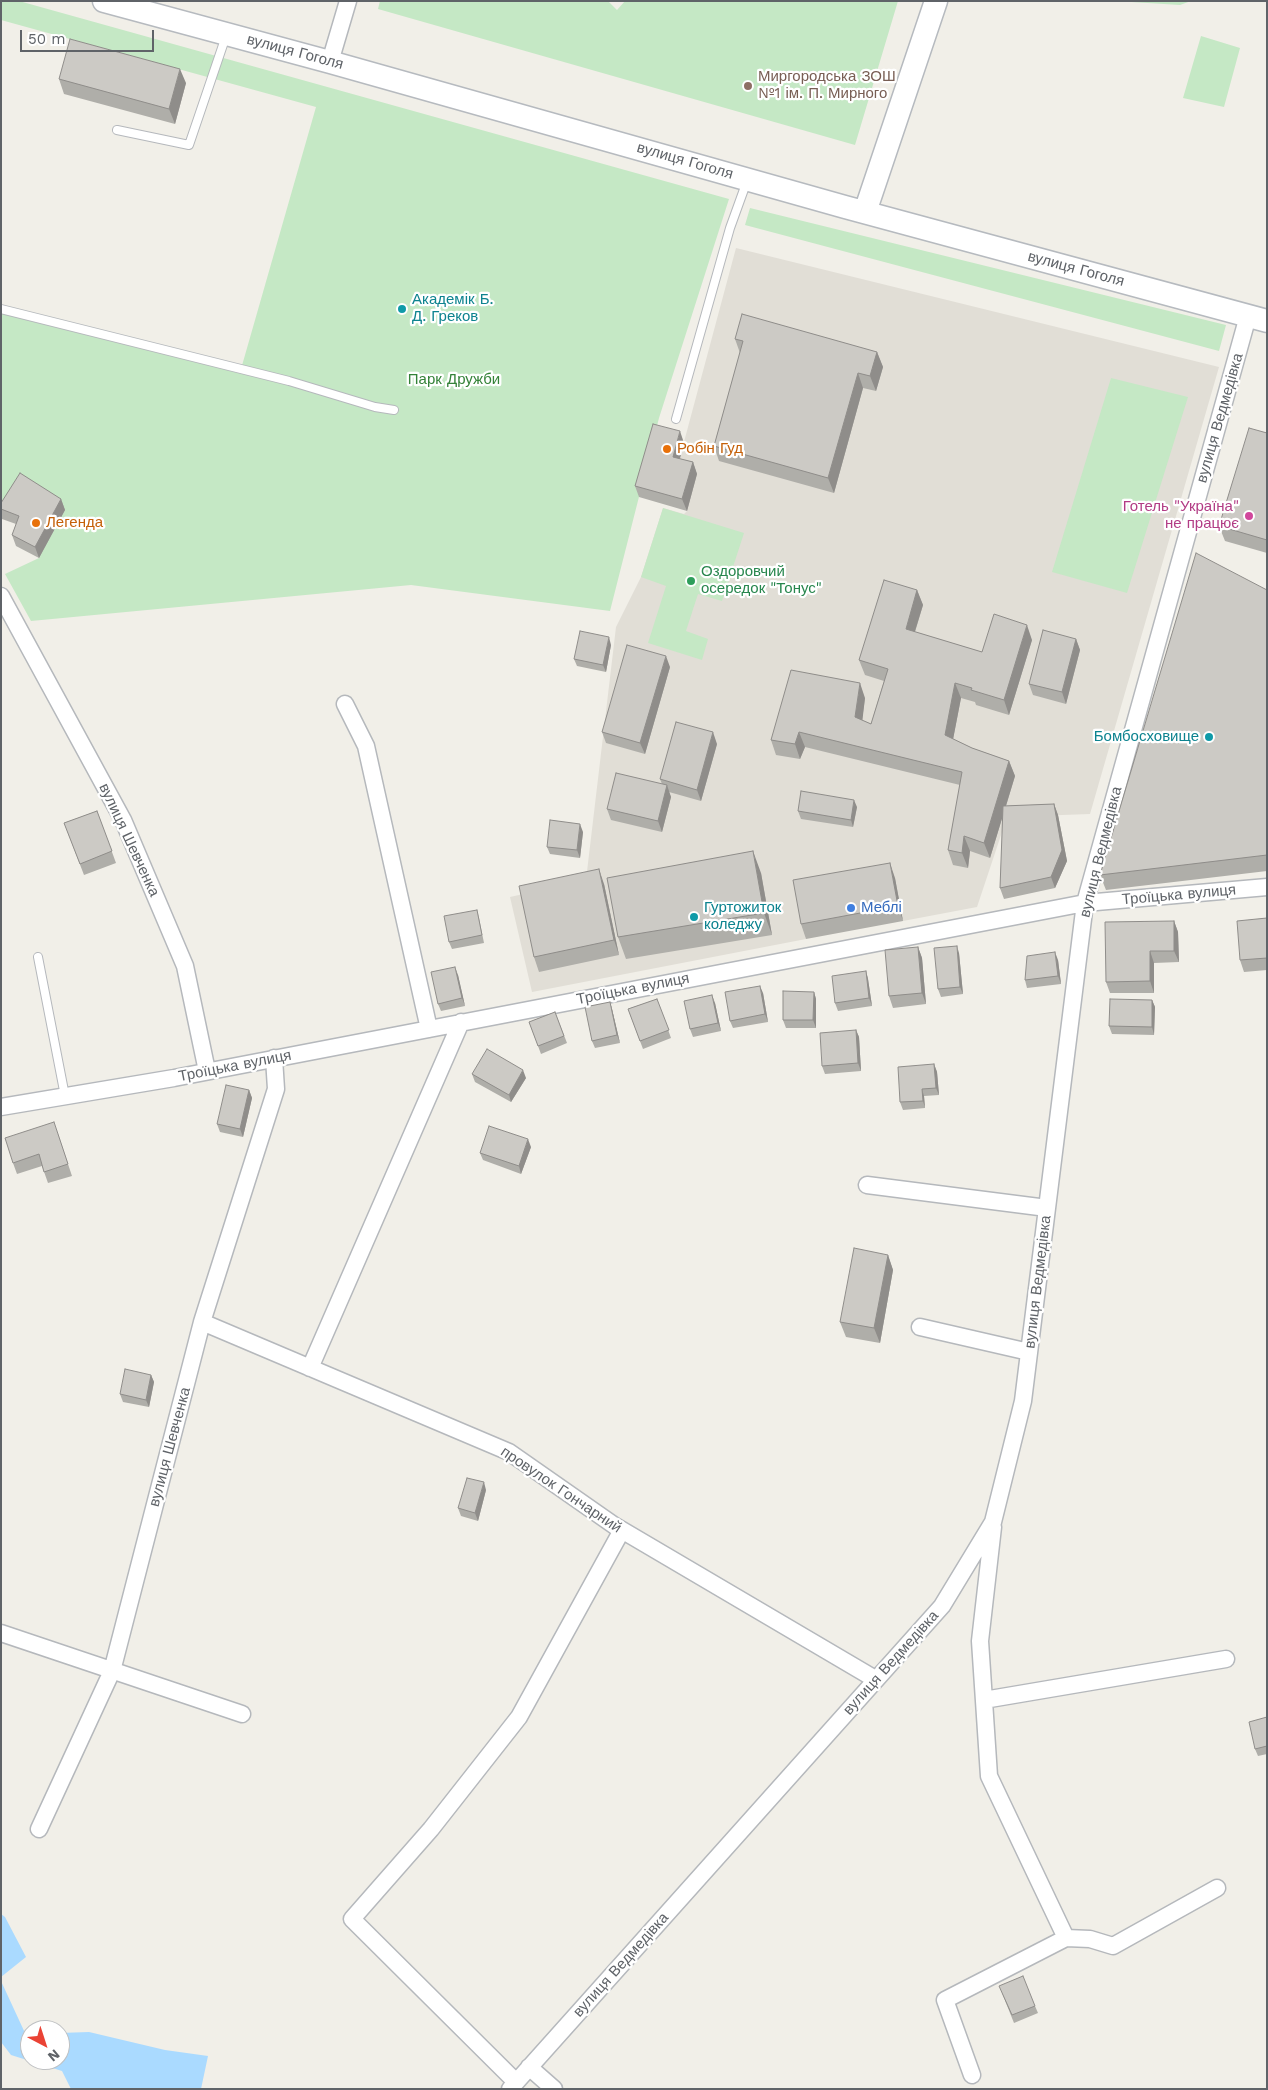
<!DOCTYPE html>
<meta charset="utf-8">
<style>
body{margin:0}
#map{position:relative;width:1268px;height:2090px;overflow:hidden;background:#f1efe8;font-family:"Work Sans",sans-serif}
canvas{display:block}
.frame{position:absolute;inset:0;border:2px solid #5f6368;pointer-events:none}
.north{position:absolute;left:20px;top:2020px;width:50px;height:50px;box-sizing:border-box;background:#fff;border:1px solid #bfc1c3;border-radius:50%;rotate:140deg;font-size:14px;font-weight:700;line-height:20px;text-align:center;color:#5f6368}
.north::after{content:'';display:block;margin:auto;width:18px;height:22px;background:#ea4335;clip-path:polygon(50% 0,100% 100%,50% 72%,0 100%)}
.scale{position:absolute;left:20px;top:30px;width:134px;height:22px;box-sizing:border-box;border:2px solid #5f6368;border-top:0;padding-left:6px;font-size:15px;line-height:18px;white-space:nowrap;color:#5f6368;-webkit-text-stroke:4px #fff;paint-order:stroke}
</style>
<div id="map">
<canvas width="1268" height="2090"></canvas>
<div class="frame"></div>
<div class="north">N</div>
<div class="scale">50 m</div>
</div>
<script>
const ctx = document.querySelector('canvas').getContext('2d');
ctx.lineJoin = 'round';
function fillPath(path, color) { ctx.fillStyle = color; ctx.fill(path, 'evenodd'); }
const poly = rows => new Path2D(rows.map(r => 'M' + r).join(''));
function trace(path, color, width, dash) { ctx.strokeStyle = color; ctx.lineWidth = width; ctx.lineCap = dash ? 'butt' : 'round'; ctx.setLineDash(dash || []); ctx.stroke(path); }
function drawText(font, color, halo, rows, align = 'center') {
  ctx.font = font + ' "Work Sans",sans-serif'; ctx.lineWidth = 4.5; ctx.setLineDash([]); ctx.textBaseline = 'middle'; ctx.strokeStyle = halo; ctx.fillStyle = color; for (const [text, x, y, turn = 0] of rows) {
    ctx.save(); ctx.translate(x, y); ctx.rotate((+turn || 0) * Math.PI / 180); ctx.textAlign = isNaN(turn) ? turn : align; if (halo) ctx.strokeText(text, 0, 0); ctx.fillText(text, 0, 0); ctx.restore();
  }
}
const education = poly([
 [736,248,1219,367,1090,814,1007,817,977,907,903,921,895,878,799,896,806,939,532,992,510,897,586,880,616,627,641,577,663,508,684,514,687,511,677,468]
]);
const green = poly([
 [1,1,19,1,729,199,659,418,610,611,411,585,31,621,5,574,39,558,24,484,1,520,1,311,241,369,316,107,1,20],
 [380,1,608,1,617,10,625,1,898,1,855,145,378,9],
 [1115,1,1191,1,1180,5],
 [1201,36,1240,48,1224,107,1183,98],
 [750,208,1226,325,1219,351,745,225],
 [1111,378,1188,397,1127,593,1052,572],
 [663,508,744,533,722,601,698,594,686,631,708,639,702,660,648,643,666,586,641,577]
]);
const water = poly([
 [1,1914,5,1917,26,1957,1,1977],
 [1,1981,25,2033,30,2033,30,2060,60,2060,60,2033,89,2032,165,2050,208,2056,201,2089,71,2089,62,2071,11,2055,1,2042]
]);
const lane = poly([
 [117,130,189,145,226,36],
 [1,309,289,381,375,407,394,410],
 [676,419,730,228,747,181],
 [38,957,65,1096]
]);
const street = poly([
 [330,62,348,1],
 [1,596,123,820,185,966,207,1071],
 [345,704,366,746,429,1029],
 [1,1107,174,1078,1085,903,1267,887],
 [867,1185,1047,1208],
 [202,1322,509,1452,615,1526,875,1679],
 [920,1327,1029,1352],
 [310,1368,461,1022],
 [1,1633,242,1714],
 [984,1700,1226,1659],
 [39,1829,112,1671,202,1322,276,1089,274,1058],
 [1066,1938,1090,1939,1113,1946,1217,1888],
 [529,2067,554,2089],
 [972,2075,945,2000,1066,1938,989,1776,980,1641,993,1527],
 [516,2082,352,1919,431,1829,519,1717,622,1530],
 [510,2089,942,1606,993,1522,1023,1401,1085,903,1248,316]
]);
const secondary = poly([
 [104,1,330,62,845,207,1267,321],
 [865,212,936,1]
]);
const wall = poly([
 [59,79,186,83,175,124,64,94],
 [735,339,877,352,883,367,876,391,863,388,834,493,719,461,714,446,740,353],
 [1267,433,1267,553,1225,541,1219,526],
 [684,443,680,459,693,462,697,474,687,511,639,497,635,486],
 [61,499,65,510,39,558,16,546,12,535,16,524,2,519,1,516,1,503],
 [917,590,923,605,915,632,982,652,1032,640,1009,715,976,705,975,702,961,698,953,739,972,748,1009,761,1015,776,1006,806,1054,804,1058,815,1067,861,1055,888,1004,899,1000,888,1003,815,990,858,970,851,968,868,953,865,948,850,960,785,805,747,800,759,776,755,771,740,865,698,862,720,871,724,884,681,865,675,859,660],
 [1267,590,1267,871,1106,890,1100,875],
 [1076,639,1080,650,1066,704,1033,695,1029,684],
 [611,645,606,672,577,666,574,659],
 [670,667,645,754,606,743,602,732],
 [717,744,701,801,669,792,671,797,662,832,611,820,607,809,662,784,660,779],
 [857,807,853,827,801,819,798,811],
 [97,811,116,863,84,875,64,823],
 [583,832,580,858,550,854,547,847],
 [761,873,772,935,626,959,618,937],
 [895,878,903,921,806,939,801,924],
 [604,884,619,955,539,972,534,957],
 [477,910,479,918,484,943,452,949,449,942],
 [1267,918,1267,970,1244,972,1240,960],
 [1174,921,1178,932,1179,962,1154,963,1154,993,1110,993,1106,982],
 [918,947,922,958,926,1004,893,1008,889,996],
 [959,953,963,994,941,997,938,989],
 [1058,960,1061,984,1027,988,1025,980],
 [866,971,868,979,872,1006,838,1011,835,1003],
 [458,975,465,1006,441,1011,438,1004],
 [814,992,816,999,816,1028,786,1028,783,1020],
 [763,993,768,1022,733,1028,730,1021],
 [657,999,671,1038,643,1049,628,1009],
 [1152,1000,1155,1007,1154,1035,1112,1034,1109,1026],
 [610,1002,612,1009,620,1043,595,1048,592,1041],
 [715,1003,721,1031,693,1037,690,1029],
 [555,1012,567,1043,541,1054,529,1022],
 [856,1030,859,1037,861,1071,825,1074,822,1066],
 [934,1064,937,1072,939,1095,924,1096,925,1108,903,1110,900,1102],
 [472,1074,526,1078,511,1102,475,1082],
 [249,1090,252,1098,243,1137,220,1132,217,1124],
 [58,1134,72,1176,48,1183,42,1166,17,1174,13,1163],
 [531,1147,521,1174,483,1160,480,1153],
 [888,1255,893,1270,880,1343,846,1337,840,1322],
 [151,1375,154,1382,149,1407,123,1402,120,1394],
 [486,1490,478,1521,461,1516,458,1508],
 [1267,1717,1267,1754,1258,1756,1255,1749],
 [1002,1993,1035,2006,1038,2013,1014,2023]
]);
const shadedWall = poly([
 [180,69,186,83,175,124,169,109],
 [877,352,883,367,876,391,870,376],
 [858,373,863,388,834,493,828,478],
 [680,431,684,443,677,468,673,457],
 [693,462,697,474,687,511,682,499],
 [61,499,65,510,39,558,35,547],
 [917,590,923,605,911,644,906,629],
 [1027,625,1032,640,1009,715,1004,700],
 [609,637,611,645,606,672,603,665],
 [1076,639,1080,650,1066,704,1062,692],
 [666,656,670,667,645,754,640,743],
 [860,683,865,698,861,732,855,717],
 [955,683,961,698,951,750,945,735],
 [713,732,717,744,701,801,697,790],
 [799,732,805,747,800,759,795,744],
 [1009,761,1015,776,990,858,984,843],
 [667,785,671,797,662,832,658,821],
 [854,800,857,807,853,827,851,820],
 [1054,804,1058,815,1067,861,1055,888,1051,877],
 [580,824,583,832,580,858,577,850],
 [964,836,970,851,968,868,962,853],
 [753,851,761,873,772,935,764,913],
 [890,863,895,878,903,921,898,906],
 [599,869,604,884,619,955,614,940],
 [1174,921,1178,932,1179,962,1174,951],
 [957,946,959,953,963,994,960,987],
 [918,947,922,958,926,1004,922,993],
 [1150,951,1154,963,1154,993,1150,981],
 [1055,952,1058,960,1061,984,1058,976],
 [455,967,458,975,465,1006,462,998],
 [866,971,868,979,872,1006,869,998],
 [760,986,763,993,768,1022,765,1014],
 [814,992,816,999,816,1028,813,1020],
 [712,995,715,1003,721,1031,718,1023],
 [1152,1000,1155,1007,1154,1035,1152,1027],
 [610,1002,612,1009,620,1043,617,1035],
 [856,1030,859,1037,861,1071,858,1063],
 [934,1064,937,1072,939,1095,936,1088],
 [523,1070,526,1078,511,1102,509,1095],
 [922,1089,924,1096,925,1108,923,1101],
 [249,1090,252,1098,243,1137,240,1129],
 [528,1139,531,1147,521,1174,519,1166],
 [888,1255,893,1270,880,1343,874,1328],
 [151,1375,154,1382,149,1407,146,1400],
 [484,1482,486,1490,478,1521,475,1513]
]);
const building = poly([
 [70,39,180,69,169,109,59,79,70,39],
 [742,314,877,352,870,376,858,373,828,478,714,446,743,341,735,339,742,314],
 [653,424,680,431,673,457,693,462,682,499,635,486,653,424],
 [1249,428,1267,433,1267,540,1219,526,1249,428],
 [20,473,61,499,35,547,12,535,19,516,1,509,1,503,20,473],
 [1196,553,1267,590,1267,855,1100,875,1196,553],
 [884,580,917,590,906,629,982,652,994,614,1027,625,1004,700,971,690,972,688,955,683,945,735,972,748,1009,761,984,843,964,836,962,853,948,850,962,772,799,732,795,744,771,740,791,670,860,683,855,717,871,724,888,669,859,660,884,580],
 [1043,630,1076,639,1062,692,1029,684,1043,630],
 [580,631,609,637,603,665,574,659,580,631],
 [627,645,666,656,640,743,602,732,627,645],
 [676,722,713,732,697,790,660,779,676,722],
 [616,773,667,785,658,821,607,809,616,773],
 [801,791,854,800,851,820,798,811,801,791],
 [1054,804,1062,850,1051,877,1000,888,1003,806,1054,804],
 [97,811,112,851,80,864,64,823,97,811],
 [550,820,580,824,577,850,547,847,550,820],
 [753,851,764,913,618,937,607,878,753,851],
 [890,863,898,906,801,924,793,880,890,863],
 [599,869,614,940,534,957,519,886,599,869],
 [477,910,482,935,449,942,444,916,477,910],
 [1267,918,1267,958,1240,960,1237,921,1267,918],
 [1174,921,1174,951,1150,951,1150,981,1106,982,1105,922,1174,921],
 [957,946,960,987,938,989,934,948,957,946],
 [918,947,922,993,889,996,885,950,918,947],
 [1055,952,1058,976,1025,980,1027,956,1055,952],
 [455,967,462,998,438,1004,431,972,455,967],
 [866,971,869,998,835,1003,832,976,866,971],
 [760,986,765,1014,730,1021,725,992,760,986],
 [783,991,814,992,813,1020,783,1020,783,991],
 [712,995,718,1023,690,1029,684,1001,712,995],
 [657,999,669,1030,640,1041,628,1009,657,999],
 [1110,999,1152,1000,1152,1027,1109,1026,1110,999],
 [610,1002,617,1035,592,1041,585,1007,610,1002],
 [555,1012,564,1036,538,1046,529,1022,555,1012],
 [856,1030,858,1063,822,1066,820,1033,856,1030],
 [487,1049,523,1070,509,1095,472,1074,487,1049],
 [934,1064,936,1088,922,1089,923,1101,900,1102,898,1067,934,1064],
 [226,1085,249,1090,240,1129,217,1124,226,1085],
 [54,1122,68,1164,44,1172,39,1154,13,1163,5,1138,54,1122],
 [489,1126,528,1139,519,1166,480,1153,489,1126],
 [854,1248,888,1255,874,1328,840,1322,854,1248],
 [125,1369,151,1375,146,1400,120,1394,125,1369],
 [467,1478,484,1482,475,1513,458,1508,467,1478],
 [1267,1717,1267,1746,1255,1749,1249,1722,1267,1717],
 [1023,1976,1035,2006,1012,2015,999,1986,1023,1976]
]);
const markers = [
 [748,86,5,"#8d6e63"],
 [402,309,5,"#0f9aa8"],
 [667,449,5,"#e8710a"],
 [1249,516,5,"#d1479c"],
 [36,523,5,"#e8710a"],
 [691,581,5,"#2e9e5b"],
 [1209,737,5,"#0f9aa8"],
 [851,908,5,"#3f7fe0"],
 [694,917,5,"#0f9aa8"]
];
const streetNames = [
 ["вулиця Гоголя",295,52,15],
 ["вулиця Гоголя",685,161,16],
 ["вулиця Гоголя",1076,269,15],
 ["вулиця Ведмедівка",1220,418,-74],
 ["вулиця Шевченка",129,840,65],
 ["вулиця Ведмедівка",1101,852,-76],
 ["Троїцька вулиця",1179,895,-5],
 ["Троїцька вулиця",633,989,-11],
 ["Троїцька вулиця",235,1066,-11],
 ["вулиця Ведмедівка",1038,1282,-83],
 ["вулиця Шевченка",170,1447,-75],
 ["провулок Гончарний",561,1490,34],
 ["вулиця Ведмедівка",891,1663,-48],
 ["вулиця Ведмедівка",621,1965,-48]
];
const educationNames = [
 ["Миргородська ЗОШ",758,77],
 ["№1 ім. П. Мирного",758,94]
];
const cultureNames = [
 ["Академік Б.",412,300],
 ["Д. Греков",412,317],
 ["Бомбосховище",1199,737,"right"],
 ["Гуртожиток",704,908],
 ["коледжу",704,925]
];
const parkNames = [
 ["Парк Дружби",454,380]
];
const foodNames = [
 ["Робін Гуд",677,449],
 ["Легенда",46,523]
];
const hotelNames = [
 ["Готель \"Україна\"",1239,507],
 ["не працює",1239,524]
];
const leisureNames = [
 ["Оздоровчий",701,572],
 ["осередок \"Тонус\"",701,589]
];
const shopNames = [
 ["Меблі",861,908]
];
fillPath(education, '#e1ded6');
fillPath(green, '#c5e8c5');
fillPath(water, '#aadaff');
trace(lane, '#b5b8bc', 10);
trace(street, '#b5b8bc', 19);
trace(secondary, '#b6babf', 25);
trace(lane, '#fff', 8);
trace(street, '#fff', 16);
trace(secondary, '#fff', 22);
fillPath(wall, '#afaea9');
fillPath(shadedWall, '#8f8d8a');
fillPath(building, '#cccac5');
trace(building, '#8f8d8a', 1);
for (const [x, y, r, color] of markers) { const dot = new Path2D(); dot.arc(x, y, r, 0, 2 * Math.PI); ctx.fillStyle = color; ctx.fill(dot); trace(dot, '#fff', 2); }
drawText('15px', '#5f6368', '#fff', streetNames);
drawText('15px', '#785e54', '#fff', educationNames, 'left');
drawText('15px', '#0d838f', '#fff', cultureNames, 'left');
drawText('15px', '#348238', '#fff', parkNames);
drawText('15px', '#c56008', '#fff', foodNames, 'left');
drawText('15px', '#b23c85', '#fff', hotelNames, 'right');
drawText('15px', '#27864d', '#fff', leisureNames, 'left');
drawText('15px', '#366cbe', '#fff', shopNames, 'left');
</script>
